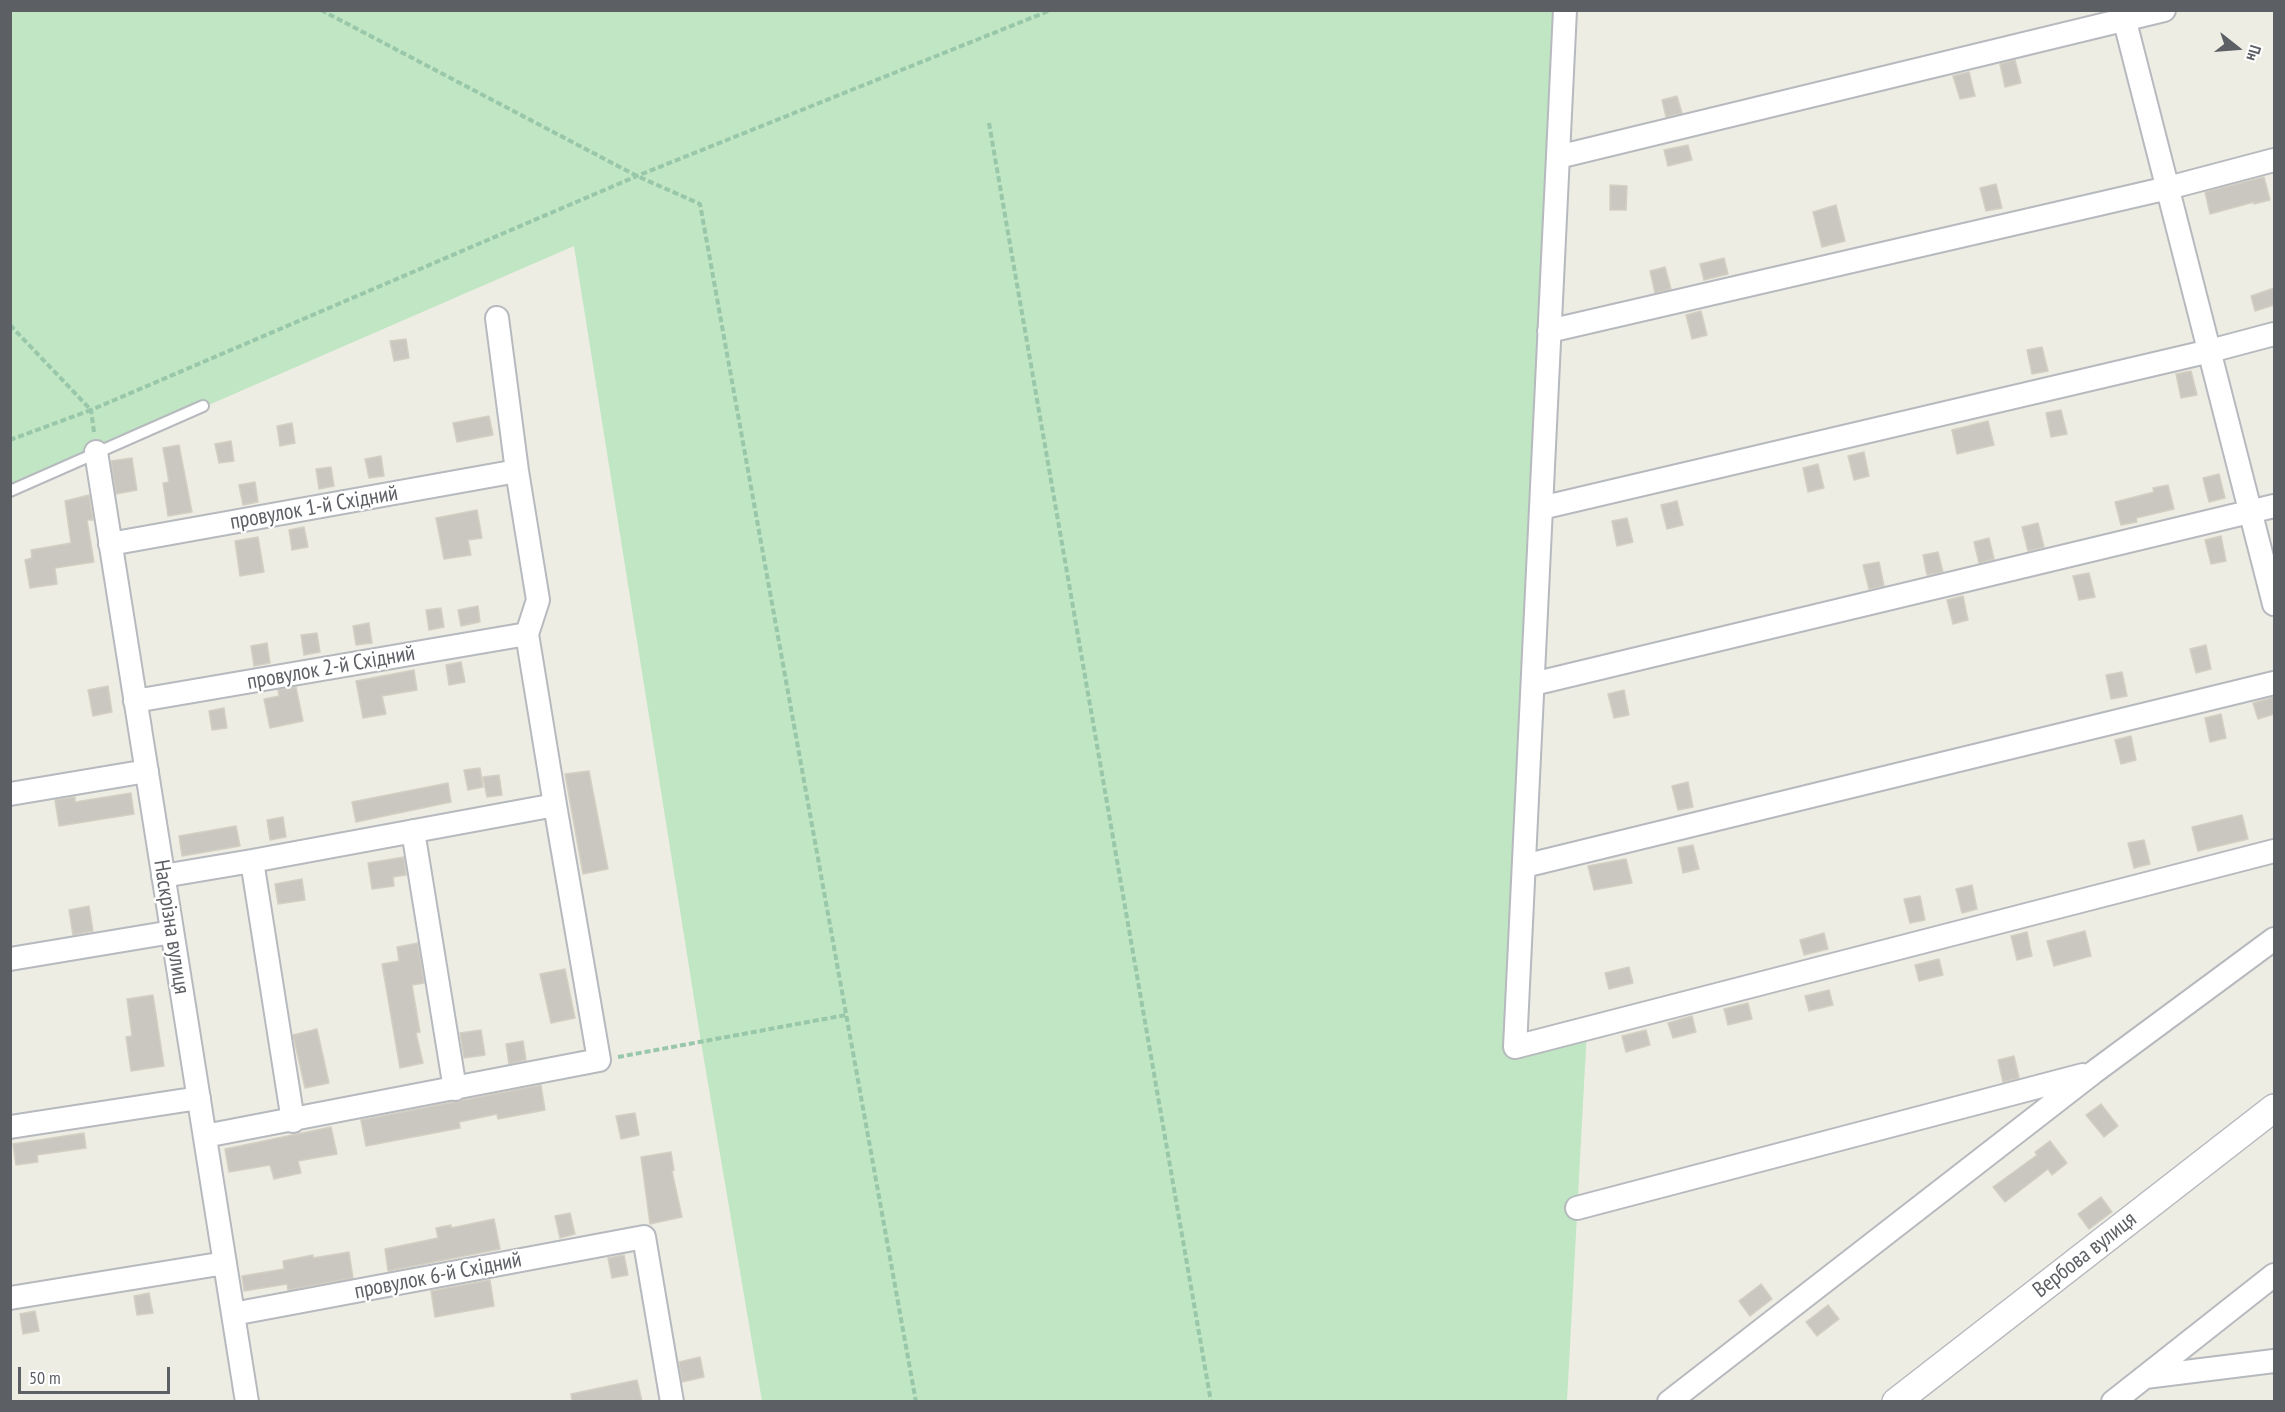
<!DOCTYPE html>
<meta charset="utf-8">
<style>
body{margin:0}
#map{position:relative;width:2285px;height:1412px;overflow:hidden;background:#eeede4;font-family:"PT Sans Narrow",sans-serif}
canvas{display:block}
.frame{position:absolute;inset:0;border:12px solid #5c5f64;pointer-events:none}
.north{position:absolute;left:2207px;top:18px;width:60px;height:60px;-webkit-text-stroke:4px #fff;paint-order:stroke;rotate:107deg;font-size:16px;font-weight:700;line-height:24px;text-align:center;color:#5c5f64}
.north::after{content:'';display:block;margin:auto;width:21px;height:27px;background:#5c5f64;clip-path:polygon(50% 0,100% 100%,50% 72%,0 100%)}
.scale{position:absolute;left:18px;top:1367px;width:152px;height:27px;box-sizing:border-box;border:3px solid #5c5f64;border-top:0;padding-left:8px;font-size:18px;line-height:21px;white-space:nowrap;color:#5c5f64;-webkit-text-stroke:4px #fff;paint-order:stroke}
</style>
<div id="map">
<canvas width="2285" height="1412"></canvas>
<div class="frame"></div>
<div class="north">Пн</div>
<div class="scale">50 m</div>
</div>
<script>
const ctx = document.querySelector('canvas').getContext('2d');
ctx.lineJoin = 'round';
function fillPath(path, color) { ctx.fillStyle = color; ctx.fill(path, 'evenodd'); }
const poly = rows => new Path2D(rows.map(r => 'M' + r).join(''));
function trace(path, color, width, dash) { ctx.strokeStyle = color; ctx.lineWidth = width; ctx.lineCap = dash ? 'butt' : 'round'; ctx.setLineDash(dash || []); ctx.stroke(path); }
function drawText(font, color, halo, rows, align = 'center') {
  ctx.font = font + ' "PT Sans Narrow",sans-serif'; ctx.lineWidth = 4.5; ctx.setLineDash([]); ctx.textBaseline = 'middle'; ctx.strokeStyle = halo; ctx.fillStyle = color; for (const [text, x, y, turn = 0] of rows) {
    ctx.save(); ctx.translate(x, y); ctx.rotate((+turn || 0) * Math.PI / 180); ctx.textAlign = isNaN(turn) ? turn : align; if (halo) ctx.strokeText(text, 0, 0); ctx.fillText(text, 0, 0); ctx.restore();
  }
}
const green = poly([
 [10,11,1565,11,1515,1047,1587,1029,1567,1401,762,1401,701,1042,574,246,11,491]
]);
const building = poly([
 [2015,60,2021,83,2005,87,2000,64,2015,60],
 [1969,72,1975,96,1960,99,1953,76,1969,72],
 [1677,96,1682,113,1666,117,1662,100,1677,96],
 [1688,145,1692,160,1668,166,1664,150,1688,145],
 [2264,177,2270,200,2254,204,2254,202,2210,214,2205,192,2264,177],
 [1996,184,2002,208,1986,211,1980,188,1996,184],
 [1610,185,1627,186,1626,210,1610,210,1610,185],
 [1836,205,1845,241,1822,247,1813,212,1836,205],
 [1724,258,1728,274,1704,280,1700,264,1724,258],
 [1665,267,1671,289,1655,293,1650,271,1665,267],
 [2274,288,2274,305,2255,311,2251,296,2274,288],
 [1701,311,1707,335,1692,339,1686,315,1701,311],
 [406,339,409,358,394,361,390,341,406,339],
 [2042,347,2048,371,2032,374,2027,350,2042,347],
 [2191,371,2197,395,2181,398,2176,374,2191,371],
 [2061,410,2067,434,2051,437,2046,413,2061,410],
 [489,416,493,435,457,442,453,423,489,416],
 [1988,421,1994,445,1957,454,1952,430,1988,421],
 [292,423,295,443,280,446,277,426,292,423],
 [231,441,234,461,219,463,215,444,231,441],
 [179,445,192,512,168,516,163,483,169,482,163,448,179,445],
 [1864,452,1869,476,1854,480,1848,456,1864,452],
 [381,456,384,476,369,478,365,459,381,456],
 [132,458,137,490,116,494,111,461,132,458],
 [1818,464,1824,488,1808,492,1803,468,1818,464],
 [331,467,334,486,319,489,316,469,331,467],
 [2219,474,2225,498,2209,502,2203,478,2219,474],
 [255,482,258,502,243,505,239,485,255,482],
 [2168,485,2174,509,2136,518,2137,522,2121,525,2115,502,2154,492,2153,488,2168,485],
 [89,495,93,520,87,520,94,562,55,568,57,584,30,588,25,560,32,558,31,550,71,543,65,501,89,495],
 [1677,501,1683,525,1667,529,1661,505,1677,501],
 [477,510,482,538,468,540,471,555,444,559,436,518,477,510],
 [1627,518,1633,542,1617,546,1612,521,1627,518],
 [2038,523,2044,547,2028,551,2022,527,2038,523],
 [304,527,308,547,292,550,289,530,304,527],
 [2221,536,2226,561,2211,564,2205,540,2221,536],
 [258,537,264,572,240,576,235,541,258,537],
 [1989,538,1994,559,1979,563,1974,542,1989,538],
 [1938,552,1943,572,1927,575,1923,555,1938,552],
 [1879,562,1884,586,1869,589,1863,565,1879,562],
 [2089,573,2095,597,2079,600,2073,576,2089,573],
 [1963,596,1968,620,1953,624,1947,600,1963,596],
 [478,606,480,622,461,626,458,610,478,606],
 [441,608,444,627,429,630,426,610,441,608],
 [369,623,372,643,356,645,353,626,369,623],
 [317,633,320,652,304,655,301,635,317,633],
 [267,643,270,663,254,666,251,646,267,643],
 [2206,645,2211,669,2196,673,2190,649,2206,645],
 [461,662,465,682,449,685,446,665,461,662],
 [414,670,417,690,382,696,386,714,363,718,356,681,414,670],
 [2122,672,2127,696,2111,699,2106,675,2122,672],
 [108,686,112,712,93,716,88,690,108,686],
 [296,687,303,721,270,728,264,699,279,696,278,690,296,687],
 [1624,690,1629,715,1614,718,1608,694,1624,690],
 [2274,697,2274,714,2258,719,2253,703,2274,697],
 [224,708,227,728,212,730,209,711,224,708],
 [2221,714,2226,738,2210,742,2205,718,2221,714],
 [2131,736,2136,760,2121,764,2115,740,2131,736],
 [480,768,483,787,468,790,464,770,480,768],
 [589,771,608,869,583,874,565,774,589,771],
 [499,775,502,795,487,797,483,777,499,775],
 [1688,782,1693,807,1678,810,1672,786,1688,782],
 [448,783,451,802,356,822,352,802,448,783],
 [131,793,134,814,59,826,55,800,75,797,75,802,131,793],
 [2242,815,2248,839,2198,851,2192,827,2242,815],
 [283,817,286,837,270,840,267,820,283,817],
 [236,826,240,846,182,856,179,836,236,826],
 [2144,840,2150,864,2134,868,2128,843,2144,840],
 [1693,845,1699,869,1683,873,1678,848,1693,845],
 [404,857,406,875,393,877,394,886,372,889,368,863,404,857],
 [1626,859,1632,883,1594,890,1588,866,1626,859],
 [302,879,305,900,278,904,275,884,302,879],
 [1972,885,1977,909,1962,913,1956,889,1972,885],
 [1920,896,1925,920,1910,923,1904,899,1920,896],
 [89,906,93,931,73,935,69,910,89,906],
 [2085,931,2091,956,2054,966,2047,941,2085,931],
 [2027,932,2032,956,2017,960,2011,936,2027,932],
 [1824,933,1828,949,1804,955,1800,940,1824,933],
 [418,943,424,983,412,985,420,1032,416,1033,423,1063,400,1068,382,964,399,961,397,947,418,943],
 [1939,959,1943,975,1919,981,1915,965,1939,959],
 [1629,967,1633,983,1609,989,1605,973,1629,967],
 [565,969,575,1018,551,1023,540,974,565,969],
 [1829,990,1833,1005,1809,1011,1805,996,1829,990],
 [153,995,164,1066,131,1071,126,1037,132,1036,127,999,153,995],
 [1748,1003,1752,1019,1728,1025,1724,1009,1748,1003],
 [1692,1016,1696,1032,1673,1038,1668,1023,1692,1016],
 [317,1029,329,1083,305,1088,293,1035,317,1029],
 [481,1030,485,1055,464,1058,460,1033,481,1030],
 [1646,1030,1650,1045,1626,1052,1622,1036,1646,1030],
 [523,1041,526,1060,509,1064,506,1044,523,1041],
 [2014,1056,2019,1078,2003,1082,1998,1060,2014,1056],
 [541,1085,545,1110,498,1119,497,1114,459,1122,460,1128,366,1146,361,1120,541,1085],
 [2101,1104,2118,1126,2104,1137,2086,1115,2101,1104],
 [635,1113,639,1135,621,1139,616,1116,635,1113],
 [331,1127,337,1154,298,1161,301,1173,274,1179,270,1165,229,1172,225,1149,331,1127],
 [84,1133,86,1148,37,1155,38,1162,16,1165,13,1144,84,1133],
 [2050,1141,2067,1163,2052,1175,2048,1169,2005,1202,1993,1187,2037,1155,2035,1152,2050,1141],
 [671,1152,674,1170,672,1171,682,1217,650,1224,641,1157,671,1152],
 [2101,1197,2112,1212,2089,1229,2078,1214,2101,1197],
 [570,1213,575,1234,560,1238,555,1216,570,1213],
 [494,1219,500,1249,388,1271,385,1249,438,1238,436,1228,451,1225,451,1228,494,1219],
 [349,1252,353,1278,288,1290,287,1284,244,1291,242,1276,284,1269,283,1261,313,1255,313,1258,349,1252],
 [624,1255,628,1275,612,1278,608,1258,624,1255],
 [490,1280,494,1306,435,1317,431,1291,490,1280],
 [1761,1284,1772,1299,1750,1316,1739,1301,1761,1284],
 [149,1293,153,1313,137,1315,134,1296,149,1293],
 [1828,1305,1839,1319,1817,1336,1806,1322,1828,1305],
 [35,1311,39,1331,23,1334,20,1314,35,1311],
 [700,1357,704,1377,682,1382,679,1362,700,1357],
 [637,1380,642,1401,572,1401,571,1394,637,1380]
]);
const path = poly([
 [321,10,637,176,700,204,916,1402],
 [989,123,1211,1402],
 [10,325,91,410,10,440],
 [94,432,91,410,637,176,1051,10],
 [618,1057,846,1015]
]);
const service = poly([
 [10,491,203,406]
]);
const minor = poly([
 [1565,10,1515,1047,2274,851],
 [2122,10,2274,604],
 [1558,157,2164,10],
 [1549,331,2168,188,2274,160],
 [96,452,247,1402],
 [1541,508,2210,351,2274,334],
 [110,544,517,471],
 [1533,684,2274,506],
 [135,701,527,634],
 [10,794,147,771],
 [413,831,455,1089],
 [252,861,293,1121],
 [1524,866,2274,683],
 [163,876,252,861,555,805,527,634,538,600,517,471,497,318],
 [10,959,172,932],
 [10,1127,199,1098],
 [205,1136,599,1060,555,805],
 [1577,1208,2083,1075],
 [10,1298,225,1263],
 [233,1314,644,1237,672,1402],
 [2145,1377,2274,1361],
 [1669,1402,2094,1072,2274,939],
 [2113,1402,2274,1275]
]);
const tertiary = poly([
 [1896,1402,2274,1108]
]);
const streetNames = [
 ["провулок 1-й Східний",314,508,-10],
 ["провулок 2-й Східний",331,668,-10],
 ["Наскрізна вулиця",171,927,81],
 ["Вербова вулиця",2085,1255,-38],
 ["провулок 6-й Східний",438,1276,-11]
];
fillPath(green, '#c0e6c3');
fillPath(building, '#cac7c1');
trace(building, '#d3cfc2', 1.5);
trace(service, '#b6b9be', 14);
trace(minor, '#b6b9be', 26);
trace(tertiary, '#b6b9be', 30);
trace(path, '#99c7aa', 4, [6, 3]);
trace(service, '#fff', 10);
trace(minor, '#fff', 22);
trace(tertiary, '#fff', 27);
drawText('22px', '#5c5f64', '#fff', streetNames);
</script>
